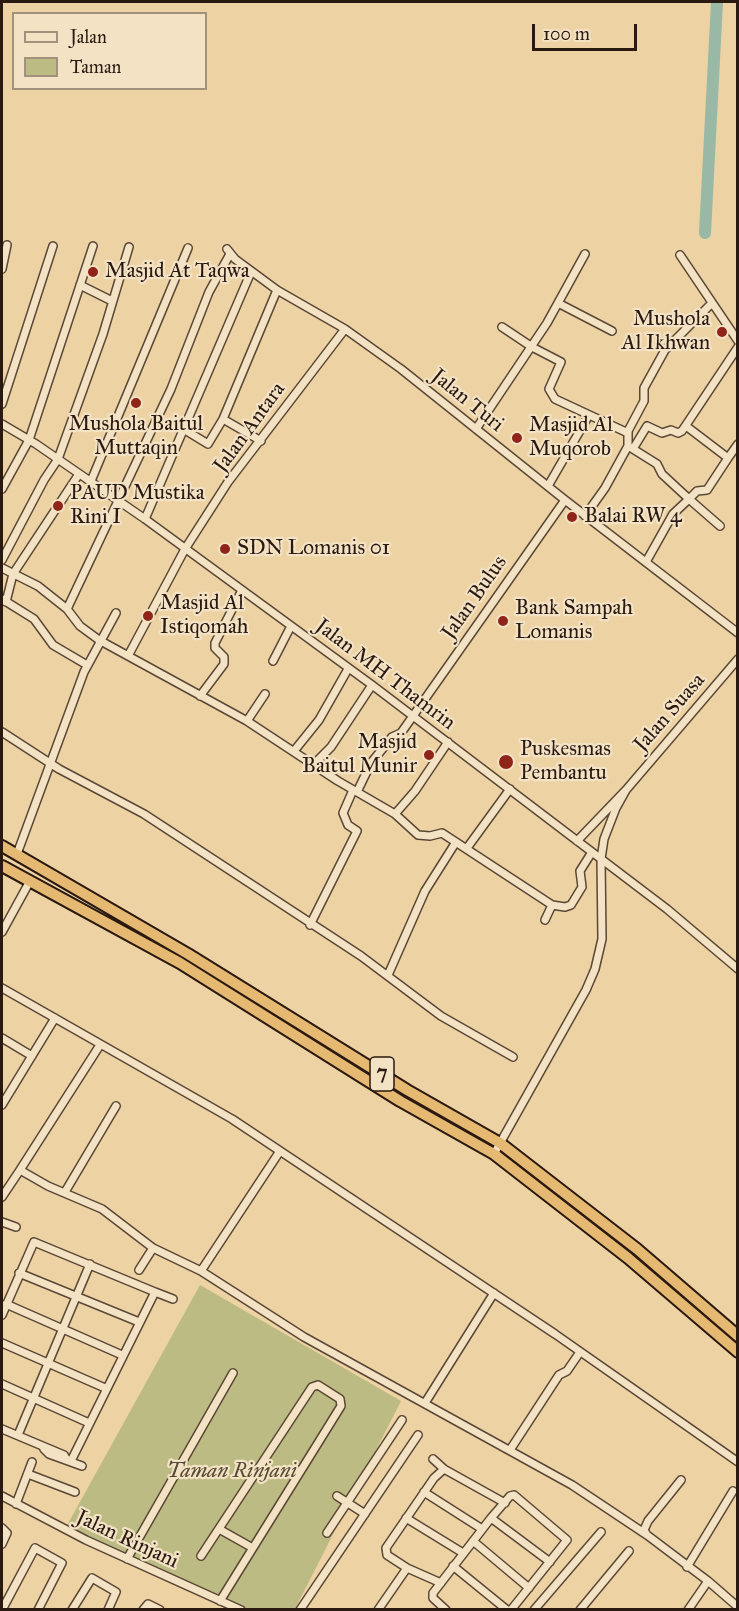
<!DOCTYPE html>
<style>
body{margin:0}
#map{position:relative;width:739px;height:1611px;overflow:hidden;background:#edd2a4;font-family:"IM FELL Great Primer",serif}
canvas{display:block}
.frame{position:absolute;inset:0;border:3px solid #291910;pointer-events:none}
.legend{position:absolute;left:12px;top:12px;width:195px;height:78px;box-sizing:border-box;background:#f3e2c4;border:2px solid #a2927c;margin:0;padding:8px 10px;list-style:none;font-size:18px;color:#291910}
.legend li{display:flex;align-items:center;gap:12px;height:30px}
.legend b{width:30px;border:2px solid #a2927c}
.scale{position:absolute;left:532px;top:24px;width:105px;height:27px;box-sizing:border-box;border:3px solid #291910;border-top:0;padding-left:8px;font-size:18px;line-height:21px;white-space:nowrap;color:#291910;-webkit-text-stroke:4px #f3e2c4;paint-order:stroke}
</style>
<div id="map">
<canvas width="739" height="1611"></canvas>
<div class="frame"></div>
<ul class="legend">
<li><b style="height:8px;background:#f3e2c4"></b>Jalan</li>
<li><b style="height:16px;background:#bcbb84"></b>Taman</li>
</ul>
<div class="scale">100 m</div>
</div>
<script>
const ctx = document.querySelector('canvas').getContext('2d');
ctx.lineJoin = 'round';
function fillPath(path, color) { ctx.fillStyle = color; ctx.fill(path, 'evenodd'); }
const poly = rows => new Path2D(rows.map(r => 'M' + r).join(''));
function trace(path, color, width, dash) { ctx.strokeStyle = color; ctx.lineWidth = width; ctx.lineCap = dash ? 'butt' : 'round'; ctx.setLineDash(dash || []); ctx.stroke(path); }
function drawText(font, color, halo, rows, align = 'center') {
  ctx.font = font + ' "IM FELL Great Primer",serif'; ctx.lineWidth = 4.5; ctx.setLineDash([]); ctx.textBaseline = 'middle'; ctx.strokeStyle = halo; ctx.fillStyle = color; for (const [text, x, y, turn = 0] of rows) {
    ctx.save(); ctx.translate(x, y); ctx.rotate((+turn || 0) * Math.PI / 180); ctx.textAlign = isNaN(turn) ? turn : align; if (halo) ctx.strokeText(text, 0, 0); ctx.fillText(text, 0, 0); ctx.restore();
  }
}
const green = poly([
 [200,1285,401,1401,295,1609,243,1609,65,1529]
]);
const river = poly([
 [705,233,717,2]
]);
const minor = poly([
 [227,249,235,259,277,290,345,329,401,369,565,500,738,633],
 [680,255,738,341],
 [2,269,7,245],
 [80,285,112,301],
 [558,303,612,331],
 [502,327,532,347,561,362,549,389,555,399,628,433],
 [2,404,53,246],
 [2,424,36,444,145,519,372,685,667,909,738,969],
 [686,426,728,458,738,444],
 [476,429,547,323,585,254],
 [185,430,208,444,223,419],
 [261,441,223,419,277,290],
 [628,446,633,449,647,426,662,433,671,430,678,433,682,431,738,347],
 [633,449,657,464,662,474,689,499,673,514,646,562],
 [91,481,188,248],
 [548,486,589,415],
 [2,489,29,440,93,246],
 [585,516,605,488,628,446,628,431,644,401,644,388,665,350,712,303],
 [145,519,251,272],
 [720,526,689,499,697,491,707,490,728,458],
 [2,560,44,480,58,459,103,334,129,247],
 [2,568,38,586,67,609,80,626,99,640,247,721,338,781,395,814],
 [2,599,34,619,53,645,87,665],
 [6,602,13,574,79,474],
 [67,609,171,389,209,292,230,254],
 [128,656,185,549,228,482,345,329],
 [273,661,291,626],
 [200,696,224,664,224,657,215,648,215,643,242,590],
 [247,721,265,694],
 [2,732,59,769,144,814,361,956,441,1016,513,1057],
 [448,742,415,791,395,814,418,835,430,836,442,833,552,905,565,907,571,905,582,887,580,871,592,852],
 [294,751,319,720,348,669],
 [314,764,331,747,372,685],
 [357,792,371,763,392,737,401,733,565,500],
 [577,841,626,790,738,659],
 [467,848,510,789],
 [17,854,84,672,116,613],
 [545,920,552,905],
 [310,925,357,831,348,825,343,813,353,790],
 [2,932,30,881],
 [388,975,425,891,456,842],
 [2,988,232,1119,555,1334,738,1462],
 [2,1038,32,1056],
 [100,1045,20,1170,48,1186,102,1209,153,1248,201,1271,304,1337,572,1485,647,1535,708,1581,738,1607],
 [2,1105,55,1018],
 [494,1154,586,990,595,969,602,939,601,859,604,839,616,808,626,790],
 [65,1192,116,1106],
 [2,1197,20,1170],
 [2,1222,16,1227],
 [139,1270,153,1248],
 [201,1271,280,1151],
 [19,1273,139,1322],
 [155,1292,173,1299],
 [6,1304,122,1355],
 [2,1315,34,1242,155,1292,71,1461],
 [2,1343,105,1388],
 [2,1384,89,1423],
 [425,1403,494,1293],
 [2,1429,64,1455,67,1460],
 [18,1435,90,1264],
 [44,1449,49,1454,82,1466],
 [510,1450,559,1375,567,1371,580,1352],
 [433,1459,444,1469],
 [28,1474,75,1492],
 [424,1492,482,1529],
 [2,1496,86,1540,241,1610],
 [337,1496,365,1514],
 [16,1504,32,1462],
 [406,1518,463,1553],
 [491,1518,550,1562],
 [2,1528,7,1533,2,1544],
 [219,1529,251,1547],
 [327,1533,402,1420],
 [647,1535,644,1530,648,1521,681,1480],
 [473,1541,529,1588],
 [201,1556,312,1387,318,1385,340,1399,341,1406,220,1601],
 [127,1559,233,1373],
 [453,1566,507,1610],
 [687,1567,733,1491],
 [407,1568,441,1583],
 [2,1610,35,1548,62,1563,38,1610],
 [72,1610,92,1578,116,1592,108,1610],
 [143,1610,148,1604,160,1610],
 [300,1610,418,1435],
 [378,1610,407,1568,387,1555,386,1548,434,1478,444,1469,505,1503],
 [446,1610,433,1598,433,1593,491,1518,510,1496,514,1495,567,1540,511,1610],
 [534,1610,601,1532],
 [580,1610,629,1551],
 [688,1610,708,1581]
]);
const highway = poly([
 [2,846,188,954,407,1090,500,1143,637,1249,738,1336],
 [2,866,180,963,400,1101,494,1154,628,1258,738,1352]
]);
const markers = [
 [93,272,6,"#8f2418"],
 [722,332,6,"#8f2418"],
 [136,403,6,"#8f2418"],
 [517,438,6,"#8f2418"],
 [58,506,6,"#8f2418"],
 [572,517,6,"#8f2418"],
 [225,549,6,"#8f2418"],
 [148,616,6,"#8f2418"],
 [503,621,6,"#8f2418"],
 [429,755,6,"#8f2418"],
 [506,762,8,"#8f2418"]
];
const shields = [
 [382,1074,24]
];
const shieldNames = [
 ["7",382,1074]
];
const poiNames = [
 ["Masjid At Taqwa",105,272],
 ["Mushola",710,320,"right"],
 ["Al Ikhwan",710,344,"right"],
 ["Mushola Baitul",136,425,"center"],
 ["Muttaqin",136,449,"center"],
 ["Masjid Al",529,426],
 ["Muqorob",529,450],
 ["PAUD Mustika",70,494],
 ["Rini I",70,518],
 ["Balai RW 4",584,517],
 ["SDN Lomanis 01",237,549],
 ["Masjid Al",160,604],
 ["Istiqomah",160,628],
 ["Bank Sampah",515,609],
 ["Lomanis",515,633],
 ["Masjid",417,743,"right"],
 ["Baitul Munir",417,767,"right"],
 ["Puskesmas",520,750],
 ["Pembantu",520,774]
];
const streetNames = [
 ["Jalan Turi",467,401,39],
 ["Jalan Antara",250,428,-54],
 ["Jalan Bulus",475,598,-55],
 ["Jalan MH Thamrin",385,675,37],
 ["Jalan Suasa",670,713,-49],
 ["Jalan Rinjani",127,1540,25]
];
const parkNames = [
 ["Taman Rinjani",232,1472]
];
fillPath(green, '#bcbb84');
trace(river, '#99b8a5', 12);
trace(minor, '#5a4735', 10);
trace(highway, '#291910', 14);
trace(minor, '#f3e2c4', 7);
trace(highway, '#e6b972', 10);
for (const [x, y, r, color] of markers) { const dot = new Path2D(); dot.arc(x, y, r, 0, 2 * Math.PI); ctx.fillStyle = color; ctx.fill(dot); trace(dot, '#f3e2c4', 2); }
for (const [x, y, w] of shields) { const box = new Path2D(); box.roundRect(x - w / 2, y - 17, w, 34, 4.5); ctx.fillStyle = '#f3e2c4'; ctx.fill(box); trace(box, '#291910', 1.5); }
drawText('bold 20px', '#291910', null, shieldNames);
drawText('21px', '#291910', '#f3e2c4', poiNames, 'left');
drawText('21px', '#291910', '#f3e2c4', streetNames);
drawText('italic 21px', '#554a33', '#f3e2c4', parkNames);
</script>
